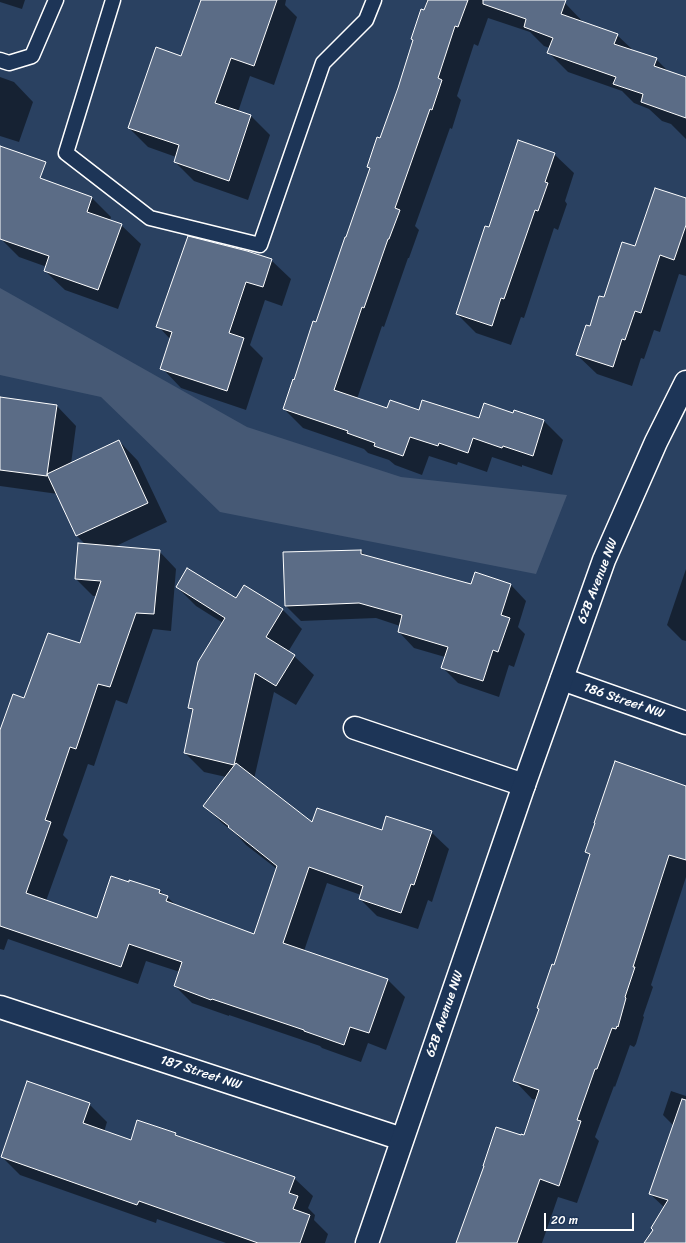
<!DOCTYPE html>
<style>
body{margin:0}
#map{position:relative;width:686px;height:1243px;overflow:hidden;background:#2a4161;font-family:Sriracha,sans-serif}
canvas{display:block}
.scale{position:absolute;left:544px;top:1213px;width:90px;height:18px;box-sizing:border-box;border:2px solid #fff;border-top:0;padding-left:5px;font-size:12px;line-height:14px;white-space:nowrap;color:#fff;-webkit-text-stroke:3px #1d3557;paint-order:stroke}
</style>
<div id="map">
<canvas width="686" height="1243"></canvas>
<div class="scale">20 m</div>
</div>
<script>
const ctx = document.querySelector('canvas').getContext('2d');
ctx.lineJoin = 'round';
function fillPath(path, color) { ctx.fillStyle = color; ctx.fill(path, 'evenodd'); }
const poly = rows => new Path2D(rows.map(r => 'M' + r).join(''));
function trace(path, color, width, dash) { ctx.strokeStyle = color; ctx.lineWidth = width; ctx.lineCap = dash ? 'butt' : 'round'; ctx.setLineDash(dash || []); ctx.stroke(path); }
function drawText(font, color, halo, rows, align = 'center') {
  ctx.font = font + ' Sriracha,sans-serif'; ctx.lineWidth = 4; ctx.setLineDash([]); ctx.textBaseline = 'middle'; ctx.strokeStyle = halo; ctx.fillStyle = color; for (const [text, x, y, turn = 0] of rows) {
    ctx.save(); ctx.translate(x, y); ctx.rotate((+turn || 0) * Math.PI / 180); ctx.textAlign = isNaN(turn) ? turn : align; if (halo) ctx.strokeText(text, 0, 0); ctx.fillText(text, 0, 0); ctx.restore();
  }
}
const green = poly([
 [0,288,247,427,401,477,567,495,536,574,220,512,101,397,0,375]
]);
const shadow = poly([
 [0,0,25,0,22,9,0,2],
 [202,0,286,0,285,5,297,17,274,85,250,76,238,112,251,116,270,135,248,200,194,181,175,162,176,157,148,147,129,128,182,57],
 [427,0,556,0,565,3,584,23,617,35,634,51,656,59,669,72,686,80,686,139,671,124,662,121,649,109,634,103,622,91,568,72,549,53,550,48,544,46,530,32,488,18,478,46,474,44,457,96,461,100,452,129,450,128,415,226,419,230,409,258,408,258,384,327,382,326,357,399,388,409,420,411,480,419,514,414,515,411,544,421,563,440,552,475,522,465,522,467,492,457,487,472,458,462,457,465,429,456,422,475,395,465,389,460,368,453,364,449,303,428,284,409,317,323,371,170,368,167,380,140,399,88],
 [0,77,14,82,33,102,19,142,0,136],
 [554,154,574,173,565,201,567,204,558,230,554,228,524,318,521,317,511,345,476,333,457,314,490,228],
 [92,198,111,217,110,221,121,225,141,244,118,309,65,290,45,271,47,267,19,257,0,238],
 [686,200,686,276,679,274,660,332,654,330,644,359,641,358,632,386,597,374,577,355,604,298,636,247],
 [271,260,291,279,282,306,265,300,250,345,263,358,246,410,181,388,162,368,171,340,158,326],
 [0,398,57,406,76,426,71,464,119,441,138,461,167,522,114,547,159,551,176,569,171,631,153,629,127,704,116,700,94,766,88,764,63,835,68,840,46,901,97,919,160,891,164,895,167,897,177,906,254,935,277,869,246,845,236,834,222,823,205,806,226,777,204,772,185,753,194,712,189,708,223,623,196,606,177,587,236,599,244,586,283,610,302,629,288,652,294,656,314,675,296,705,274,692,254,779,313,824,382,832,431,832,449,849,432,902,428,900,418,929,377,916,360,899,361,895,327,883,304,951,388,980,405,997,386,1050,368,1043,361,1062,322,1048,320,1046,229,1015,229,1016,192,1003,175,986,180,972,146,961,138,984,8,939,4,950,0,949,0,733,25,699,80,645,97,596,93,596,76,579,86,545,77,536,58,494,0,486],
 [361,551,366,556,472,585,511,585,526,601,518,627,525,634,514,667,509,665,499,697,458,683,442,667,445,657,414,648,399,632,400,626,376,618,301,621,286,606],
 [686,569,686,641,682,640,667,625],
 [686,816,686,877,651,985,653,987,643,1016,644,1017,636,1044,634,1047,630,1045,615,1087,614,1086,595,1137,599,1141,577,1203,558,1197,542,1243,457,1243,521,1136,525,1136,537,1100,532,1099,514,1080,539,1009,591,856,586,852],
 [671,1091,686,1096,686,1243,646,1243,654,1230,665,1208,650,1194,674,1126,663,1115],
 [89,1104,107,1122,104,1132,131,1141,175,1134,178,1137,294,1178,313,1196,308,1208,315,1215,314,1220,328,1234,325,1243,226,1243,157,1219,156,1223,20,1175,2,1157]
]);
const building = poly([
 [201,0,277,0,254,66,231,58,215,103,251,115,229,181,174,162,179,145,128,128,156,47,181,56,201,0],
 [428,0,468,0,458,27,455,26,438,78,442,80,432,110,430,109,395,208,400,210,389,239,388,239,364,308,362,307,334,390,387,408,390,400,419,410,422,400,479,418,484,403,513,413,514,410,544,420,533,456,503,446,502,448,473,438,468,453,439,443,438,446,410,437,403,456,374,446,375,443,347,433,348,431,283,409,293,379,294,380,313,321,316,322,345,237,346,237,370,168,367,167,377,137,380,138,398,88,413,40,411,39,421,9,424,10,428,0],
 [483,0,566,0,561,14,618,34,614,44,657,58,654,66,686,77,686,118,641,102,643,94,613,84,616,77,547,53,553,38,524,27,526,19,483,4,483,0],
 [518,140,555,153,545,182,548,183,538,211,535,210,504,299,501,298,492,326,456,314,485,226,489,227,518,140],
 [0,146,46,162,40,178,92,197,87,212,122,224,98,290,44,271,49,256,0,239,0,146],
 [655,188,686,198,686,225,674,260,660,255,641,313,635,311,625,340,622,339,613,367,576,355,586,325,590,326,599,296,604,297,622,242,635,246,655,188],
 [188,236,247,251,272,259,263,287,246,282,229,333,244,338,227,391,160,369,172,332,156,327,188,236],
 [0,397,57,405,47,474,119,440,148,503,76,536,47,474,47,476,0,470,0,397],
 [78,543,160,550,154,614,136,613,110,687,98,684,76,749,70,747,45,820,51,822,26,893,97,918,111,876,129,882,129,880,160,890,159,893,168,896,166,901,254,934,277,866,228,827,229,826,203,806,236,763,312,822,317,808,382,830,386,816,432,831,414,885,411,884,401,913,359,899,363,886,309,867,283,943,388,979,369,1033,350,1027,344,1045,304,1031,304,1030,212,999,211,1000,174,986,182,962,129,944,121,967,0,926,0,730,13,694,24,698,48,633,80,643,101,581,75,579,78,543],
 [361,550,361,554,471,584,475,572,511,584,501,615,510,618,498,652,493,650,483,681,441,668,448,647,398,632,402,615,359,603,285,606,283,552,361,550],
 [187,568,236,598,244,585,283,609,266,637,295,655,276,686,255,673,234,765,184,753,193,709,188,708,198,662,225,618,176,587,187,568],
 [615,761,686,786,686,860,669,855,633,967,635,967,625,997,626,998,618,1027,617,1026,616,1029,612,1028,597,1069,595,1069,577,1120,581,1121,559,1186,540,1179,517,1243,456,1243,484,1166,483,1166,496,1127,521,1135,521,1134,524,1135,539,1090,513,1081,539,1009,537,1008,552,964,554,965,590,854,585,852,595,823,594,823,615,761],
 [27,1081,90,1103,83,1123,131,1140,137,1120,176,1133,175,1135,295,1177,289,1193,298,1196,293,1209,310,1215,300,1243,258,1243,139,1201,137,1205,1,1157,27,1081],
 [682,1099,686,1100,686,1243,644,1243,653,1230,651,1228,668,1200,649,1194,682,1099]
]);
const lane = poly([
 [113,0,66,153,150,218,260,245,323,63,366,20,374,0],
 [0,60,9,63,32,56,56,0]
]);
const street = poly([
 [562,679,686,723],
 [355,728,524,785],
 [0,1007,402,1139]
]);
const secondary = poly([
 [367,1243,524,785,604,560,656,442,686,382]
]);
const streetNames = [
 ["62B Avenue NW",598,581,-69],
 ["186 Street NW",624,701,19],
 ["62B Avenue NW",445,1014,-71],
 ["187 Street NW",201,1073,18]
];
fillPath(green, '#465975');
fillPath(shadow, '#0007');
fillPath(building, '#5b6c86');
trace(building, '#fff', 1);
trace(lane, '#fff', 17);
trace(street, '#fff', 25);
trace(secondary, '#fff', 25);
trace(lane, '#1d3557', 14);
trace(street, '#1d3557', 22);
trace(secondary, '#1d3557', 22);
drawText('13px', '#fff', '#1d3557', streetNames);
</script>
